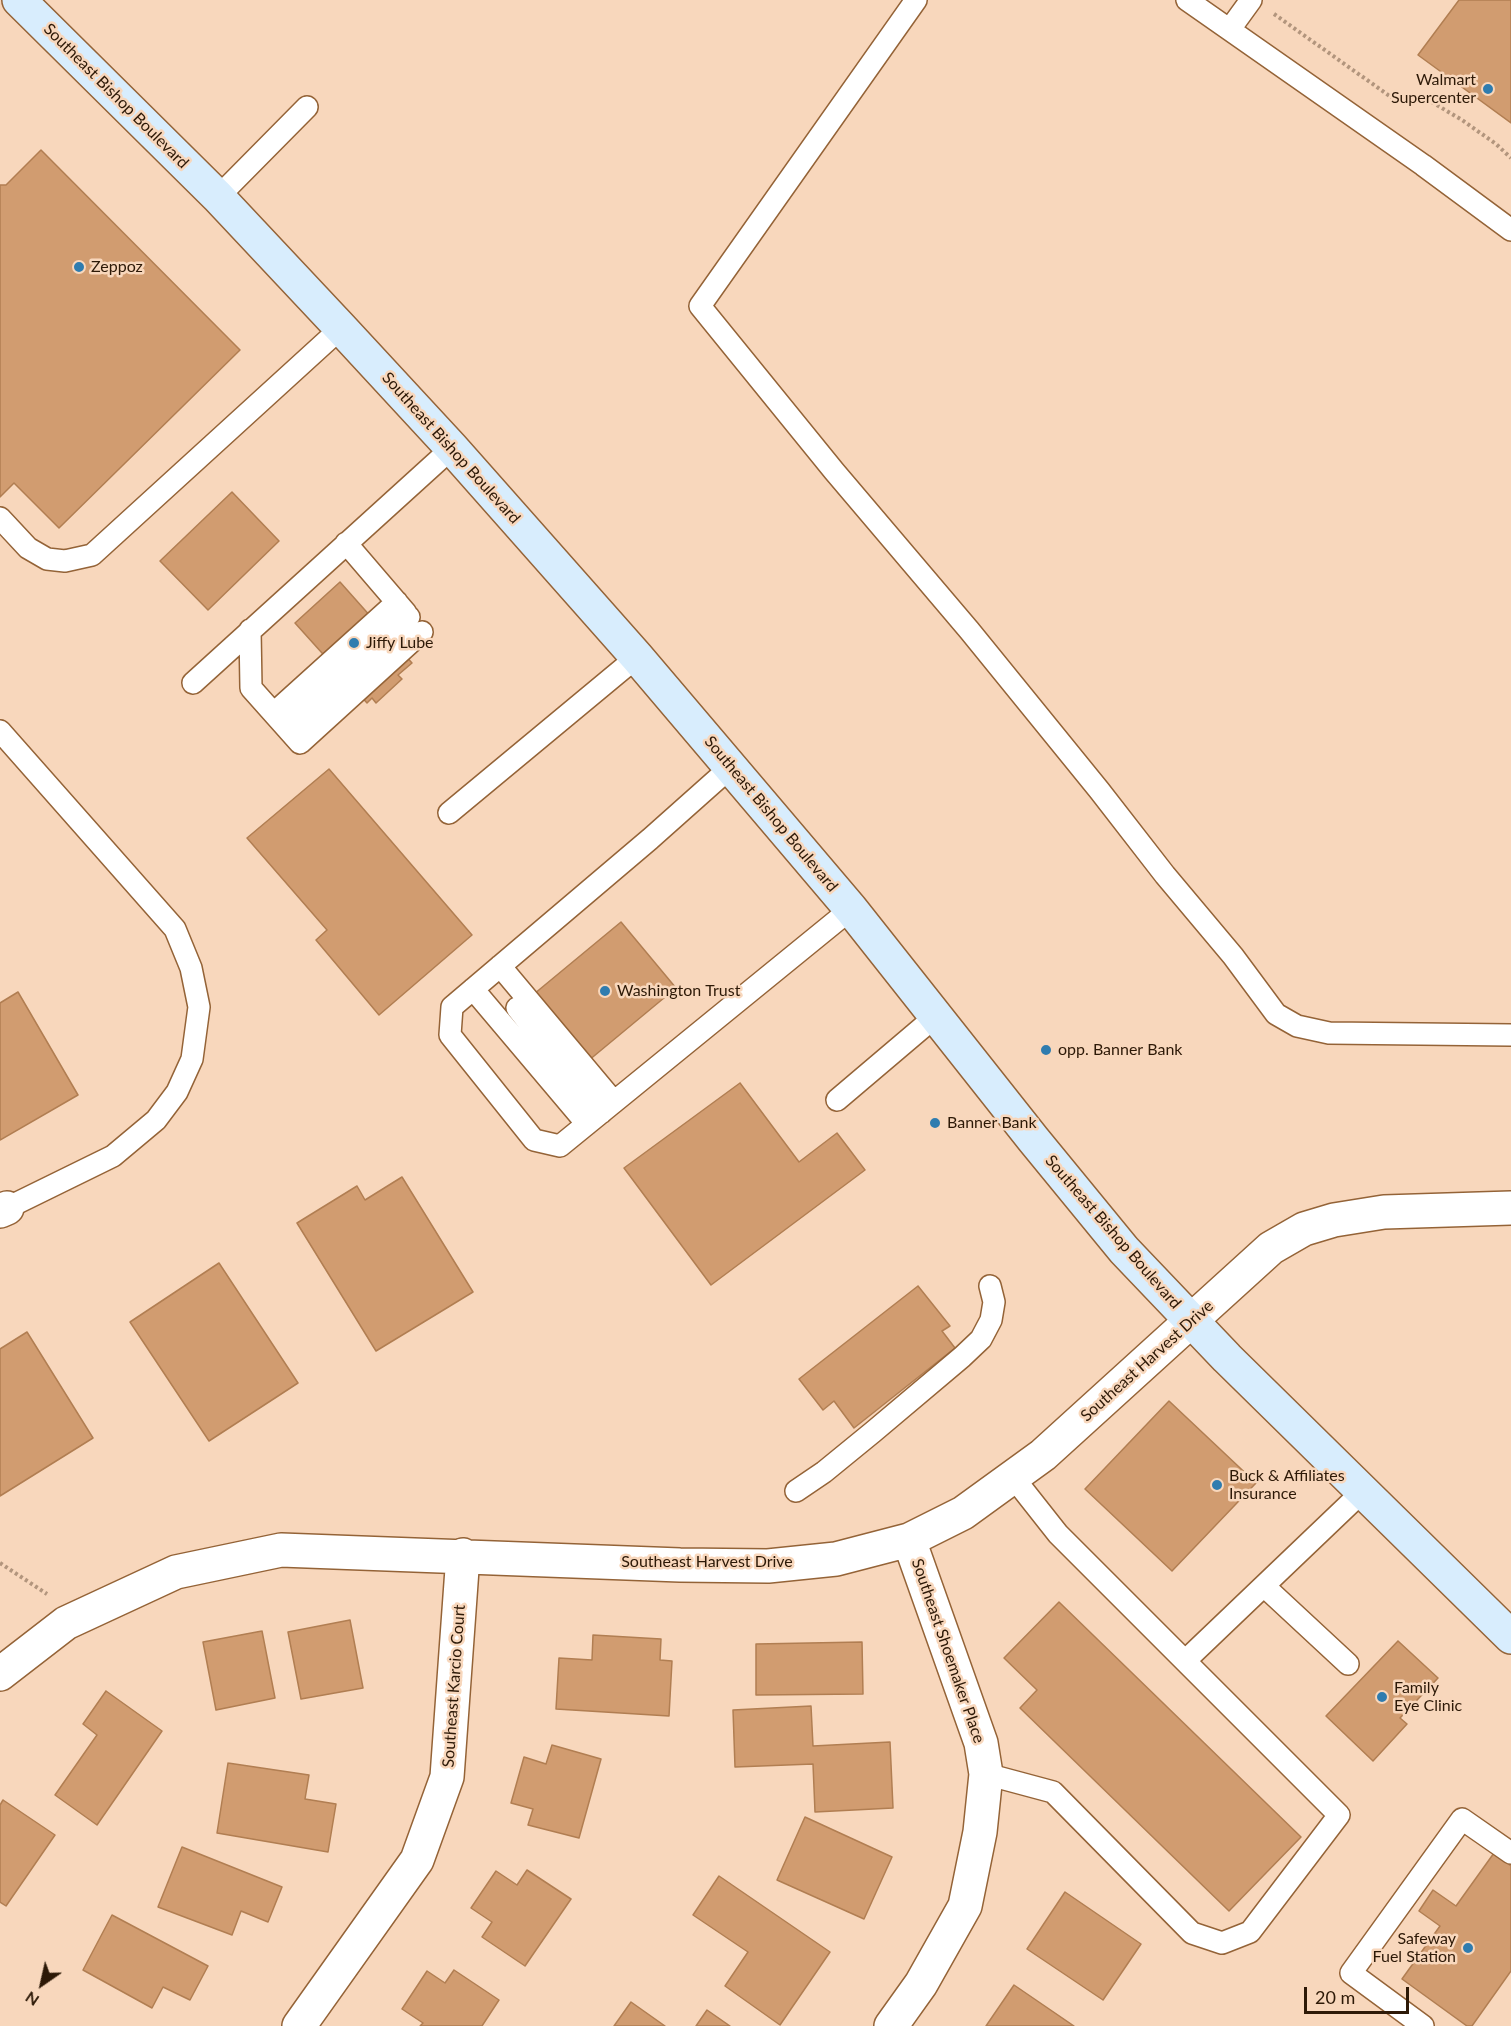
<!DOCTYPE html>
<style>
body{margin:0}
#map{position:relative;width:1511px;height:2026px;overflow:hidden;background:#f8d7bc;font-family:Lato,sans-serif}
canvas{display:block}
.north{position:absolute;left:12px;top:1954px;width:60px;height:60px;-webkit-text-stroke:4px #f8d7bc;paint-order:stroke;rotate:214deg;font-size:16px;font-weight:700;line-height:24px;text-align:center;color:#2d1907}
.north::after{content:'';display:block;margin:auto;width:21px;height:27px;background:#2d1907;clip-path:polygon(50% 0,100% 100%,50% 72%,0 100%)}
.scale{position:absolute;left:1304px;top:1987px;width:105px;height:27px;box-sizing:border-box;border:3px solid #2d1907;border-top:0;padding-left:8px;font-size:18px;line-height:21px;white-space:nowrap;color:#2d1907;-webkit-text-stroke:4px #f8d7bc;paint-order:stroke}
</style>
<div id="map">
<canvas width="1511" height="2026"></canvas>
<div class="north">N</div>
<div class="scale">20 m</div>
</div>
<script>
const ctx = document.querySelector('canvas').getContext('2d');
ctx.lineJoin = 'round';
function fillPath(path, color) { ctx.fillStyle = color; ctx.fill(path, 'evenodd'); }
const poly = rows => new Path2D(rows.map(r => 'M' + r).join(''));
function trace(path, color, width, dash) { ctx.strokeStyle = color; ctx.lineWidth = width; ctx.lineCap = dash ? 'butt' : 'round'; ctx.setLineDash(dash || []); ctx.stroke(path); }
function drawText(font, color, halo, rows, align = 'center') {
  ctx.font = font + ' Lato,sans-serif'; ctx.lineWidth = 5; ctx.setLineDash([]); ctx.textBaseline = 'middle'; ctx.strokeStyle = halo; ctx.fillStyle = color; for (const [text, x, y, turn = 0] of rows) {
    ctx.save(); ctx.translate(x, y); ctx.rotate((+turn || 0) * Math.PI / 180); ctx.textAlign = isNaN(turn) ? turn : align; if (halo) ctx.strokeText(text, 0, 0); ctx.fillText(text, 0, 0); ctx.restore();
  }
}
const building = poly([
 [1459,0,1511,0,1511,123,1418,55,1459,0],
 [41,150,240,350,59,528,14,483,0,497,0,185,6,185,41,150],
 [232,492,279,541,208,610,160,561,232,492],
 [340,582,412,663,398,675,402,679,376,703,372,698,367,703,295,623,340,582],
 [329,769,472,935,379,1015,316,940,327,930,247,838,329,769],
 [621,922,676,988,588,1061,534,994,621,922],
 [18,992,78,1095,0,1140,0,1003,18,992],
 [740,1083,799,1162,837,1133,865,1170,711,1285,624,1168,740,1083],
 [402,1177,473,1292,376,1351,297,1223,357,1186,365,1200,402,1177],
 [219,1263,298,1383,209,1441,130,1322,219,1263],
 [918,1286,950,1326,942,1331,955,1348,854,1428,834,1401,823,1410,799,1379,918,1286],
 [27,1332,93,1438,0,1496,0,1349,27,1332],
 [1169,1401,1256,1483,1172,1571,1085,1489,1169,1401],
 [1059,1602,1301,1837,1229,1911,1020,1708,1037,1690,1004,1658,1059,1602],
 [350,1620,363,1688,301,1699,288,1632,350,1620],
 [262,1631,275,1698,216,1710,203,1642,262,1631],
 [593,1635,661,1639,660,1660,672,1661,669,1716,556,1709,559,1658,592,1660,593,1635],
 [1398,1641,1438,1678,1400,1718,1407,1724,1373,1761,1326,1716,1398,1641],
 [862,1642,863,1694,756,1695,756,1644,862,1642],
 [106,1691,162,1731,97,1825,55,1795,97,1735,83,1724,106,1691],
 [811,1706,813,1746,890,1742,893,1808,815,1812,813,1764,735,1767,733,1710,811,1706],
 [552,1745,601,1759,579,1838,528,1825,533,1809,511,1803,524,1757,546,1764,552,1745],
 [228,1763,309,1775,305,1799,336,1804,328,1852,217,1833,228,1763],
 [3,1800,55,1835,6,1906,0,1902,0,1805,3,1800],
 [805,1817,892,1857,864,1919,777,1880,805,1817],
 [182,1847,282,1887,268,1922,241,1911,232,1935,158,1907,182,1847],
 [1494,1853,1511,1866,1511,1971,1472,2026,1467,2026,1402,1979,1440,1926,1419,1911,1433,1890,1456,1906,1494,1853],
 [527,1870,571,1899,525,1966,482,1937,492,1922,471,1908,496,1871,517,1885,527,1870],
 [719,1876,830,1952,780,2025,725,1986,748,1952,693,1915,719,1876],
 [1065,1892,1141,1944,1103,2000,1027,1949,1065,1892],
 [112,1915,208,1966,190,2000,163,1987,152,2008,83,1970,112,1915],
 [454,1970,499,2000,482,2026,420,2026,423,2023,402,2009,427,1971,445,1983,454,1970],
 [1014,1985,1074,2026,986,2026,1014,1985],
 [631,2002,665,2026,614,2026,631,2002],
 [707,2010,730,2026,696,2026,707,2010]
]);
const path = poly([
 [1274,14,1398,102,1430,101,1462,120,1496,144,1511,158],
 [0,1563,47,1594]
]);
const lane = poly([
 [916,0,700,306,834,471,969,630,1099,790,1165,875,1233,956,1276,1014,1297,1026,1329,1033,1511,1035],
 [1187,0,1423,165,1511,230],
 [1230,29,1251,0],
 [218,197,307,107],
 [0,518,28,548,47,559,65,561,92,555,341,328],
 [346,543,406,613],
 [250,630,251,688,300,743,422,632],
 [193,683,452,448],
 [274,713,397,602],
 [287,728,409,617],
 [0,731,175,929,191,968,199,1007,192,1059,177,1092,156,1120,113,1156,7,1208],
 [732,766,650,839,452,1007,450,1035,534,1140,560,1146,851,909],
 [449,813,637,657],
 [500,966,614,1102],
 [473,989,587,1124],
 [517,1008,601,1113],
 [837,1100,936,1016],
 [1013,1477,1058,1534,1185,1661],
 [796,1491,824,1472,873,1432,962,1357,981,1339,991,1320,994,1302,990,1286],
 [1264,1586,1348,1664],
 [986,1774,1053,1792,1192,1933,1222,1943,1250,1932,1339,1815,1185,1661,1362,1492],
 [1423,2026,1351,1973,1462,1819,1511,1853]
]);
const street = poly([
 [0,1211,7,1208],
 [0,1674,66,1623,176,1572,281,1550,680,1565,768,1566,836,1559,909,1540,963,1513,1043,1455,1271,1248,1304,1229,1334,1220,1384,1212,1511,1208],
 [299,2026,417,1860,447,1777,463,1555],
 [891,2026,921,1984,965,1906,980,1832,986,1774,981,1743,909,1540]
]);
const secondary = poly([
 [19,0,218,197,341,328,452,448,637,657,851,909,1033,1139,1124,1250,1227,1358,1511,1637]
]);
const markers = [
 [1488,89,6,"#2f7caf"],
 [79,267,6,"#2f7caf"],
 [354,643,6,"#2f7caf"],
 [605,991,6,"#2f7caf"],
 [1046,1050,6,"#2f7caf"],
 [935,1123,6,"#2f7caf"],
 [1217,1485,6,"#2f7caf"],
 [1382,1697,6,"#2f7caf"],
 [1468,1948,6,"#2f7caf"]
];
const poiNames = [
 ["Walmart",1476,80,"right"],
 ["Supercenter",1476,98,"right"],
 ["Zeppoz",91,267],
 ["Jiffy Lube",366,643],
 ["Washington Trust",617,991],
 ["opp. Banner Bank",1058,1050],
 ["Banner Bank",947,1123],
 ["Buck & Affiliates",1229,1476],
 ["Insurance",1229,1494],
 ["Family",1394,1688],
 ["Eye Clinic",1394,1706],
 ["Safeway",1456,1939,"right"],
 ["Fuel Station",1456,1957,"right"]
];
const streetNames = [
 ["Southeast Bishop Boulevard",116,96,45],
 ["Southeast Bishop Boulevard",451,448,48],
 ["Southeast Bishop Boulevard",771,814,50],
 ["Southeast Bishop Boulevard",1113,1232,49],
 ["Southeast Harvest Drive",1147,1361,-42],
 ["Southeast Harvest Drive",707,1562],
 ["Southeast Shoemaker Place",948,1651,71],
 ["Southeast Karcio Court",454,1686,-86]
];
fillPath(building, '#d19c70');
trace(building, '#b17e52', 1.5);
trace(lane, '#946337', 24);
trace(street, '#946337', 36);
trace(secondary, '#946337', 36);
trace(path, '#b2957d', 4, [3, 3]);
trace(lane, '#fff', 21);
trace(street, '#fff', 33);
trace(secondary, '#d8edfd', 33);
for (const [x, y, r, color] of markers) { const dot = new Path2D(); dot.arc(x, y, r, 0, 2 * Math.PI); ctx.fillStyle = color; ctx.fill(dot); trace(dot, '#f8d7bc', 2); }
drawText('16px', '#2d1907', '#f8d7bc', poiNames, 'left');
drawText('16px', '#2d1907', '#f8d7bc', streetNames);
</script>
